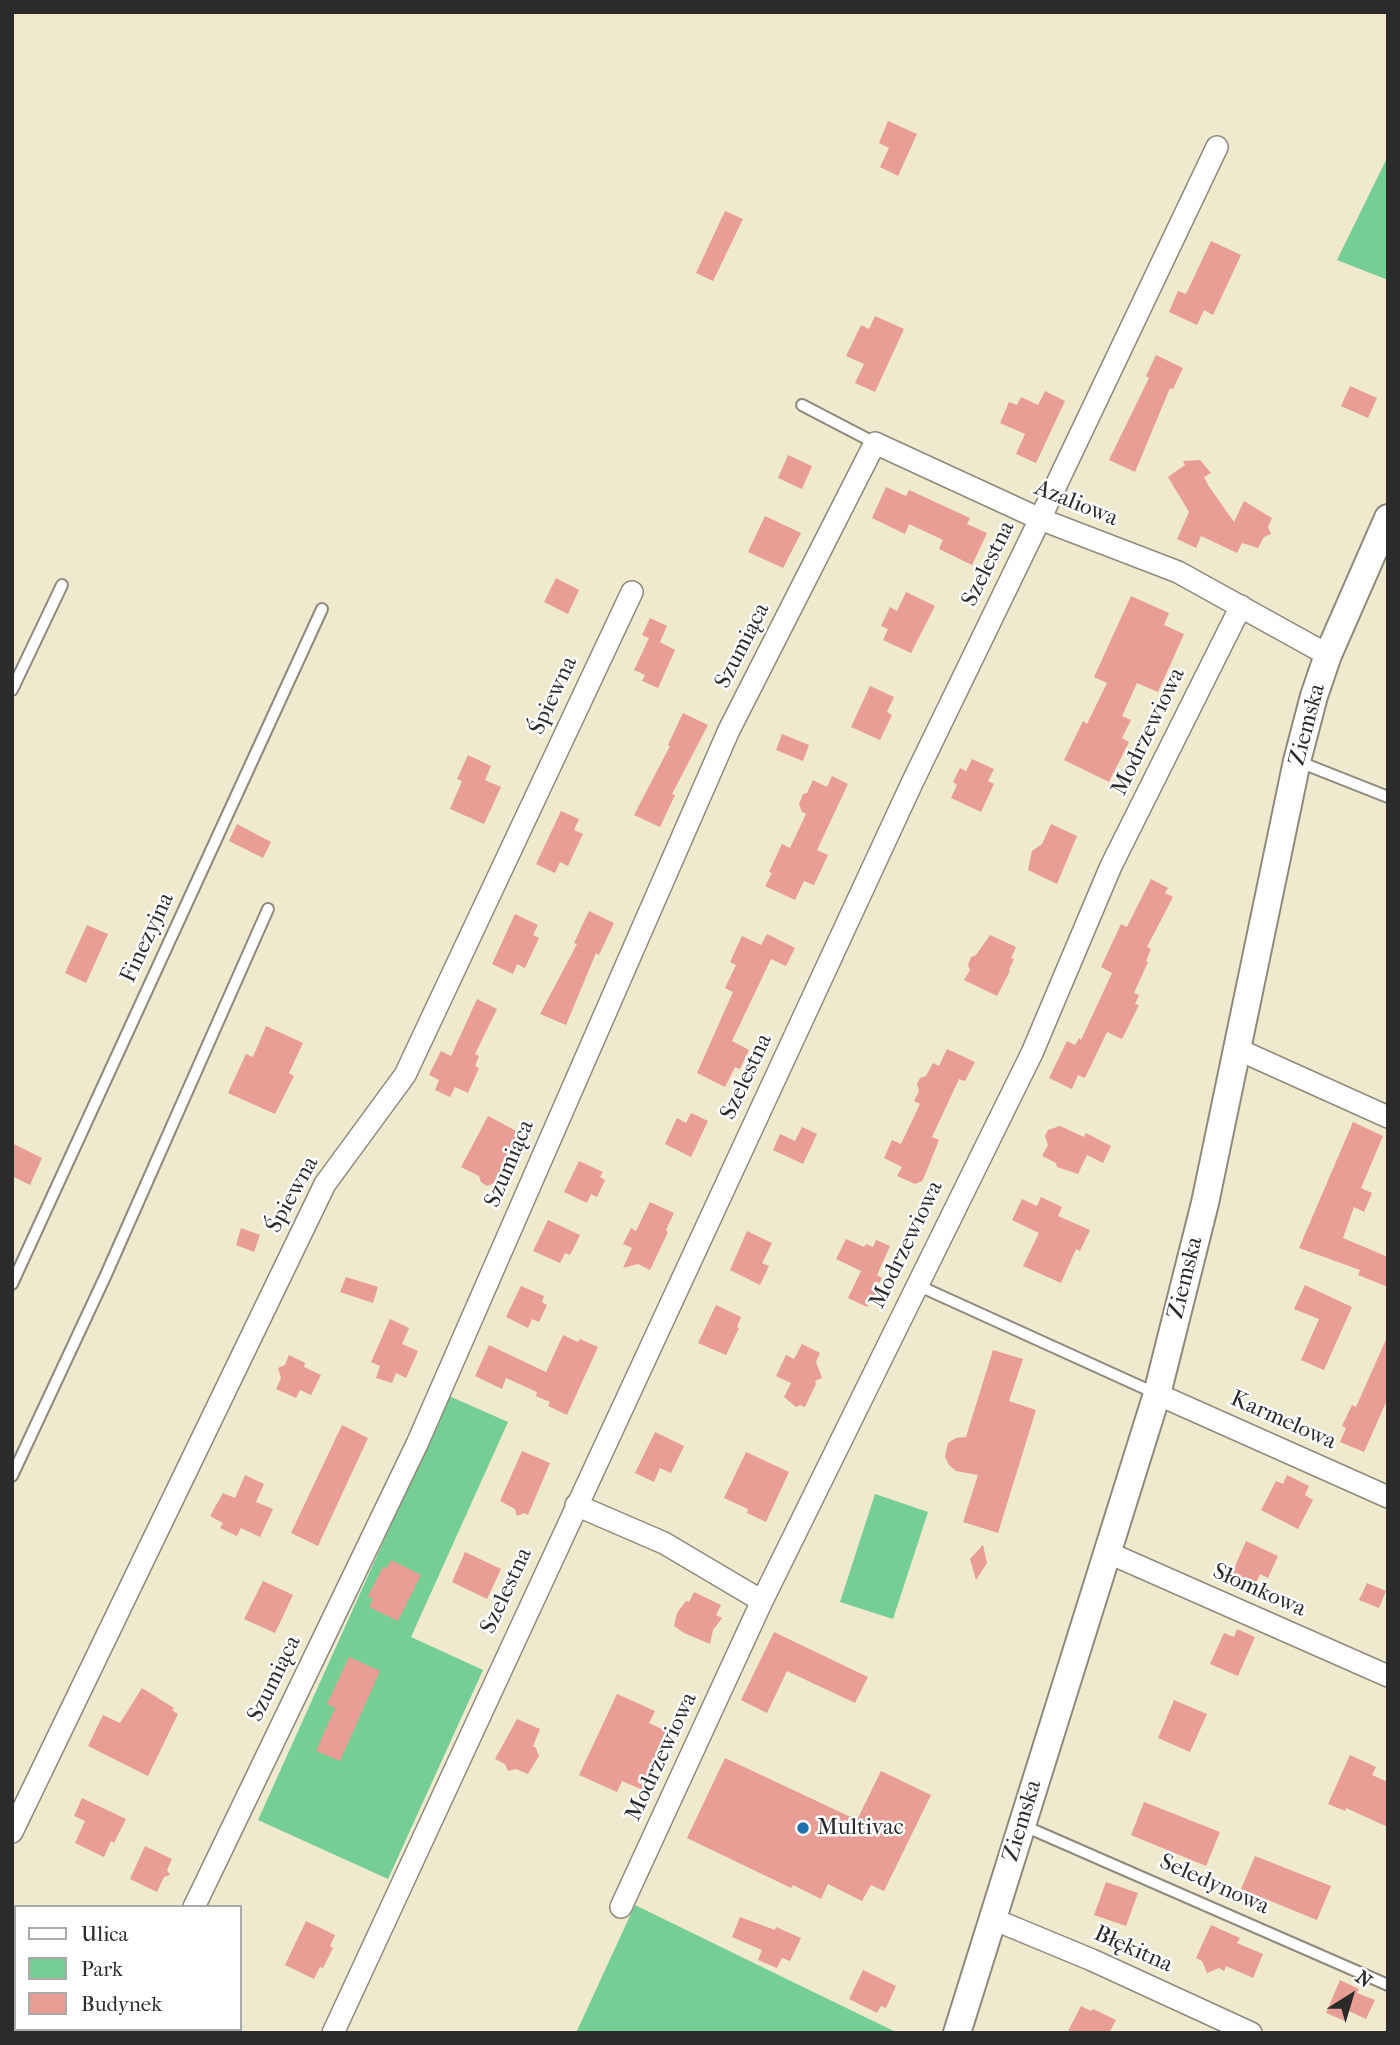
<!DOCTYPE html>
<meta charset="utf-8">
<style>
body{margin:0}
#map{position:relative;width:1400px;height:2045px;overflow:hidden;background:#efe9ce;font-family:"IM FELL French Canon",serif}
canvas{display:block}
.frame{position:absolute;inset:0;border:14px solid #2b2b2b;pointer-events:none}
.legend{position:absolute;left:14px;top:1905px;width:228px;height:126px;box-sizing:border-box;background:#fff;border:2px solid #aaa;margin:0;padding:9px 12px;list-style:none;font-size:21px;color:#2b2b2b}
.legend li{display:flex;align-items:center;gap:14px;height:35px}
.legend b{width:35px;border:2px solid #aaa}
.north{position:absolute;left:1316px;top:1961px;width:70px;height:70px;-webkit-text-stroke:5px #fff;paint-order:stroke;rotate:37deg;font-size:19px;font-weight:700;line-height:28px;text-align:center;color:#2b2b2b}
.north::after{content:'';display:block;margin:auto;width:24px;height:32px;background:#2b2b2b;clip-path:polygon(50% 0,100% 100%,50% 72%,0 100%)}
</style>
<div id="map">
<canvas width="1400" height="2045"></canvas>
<div class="frame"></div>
<ul class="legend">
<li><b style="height:9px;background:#fff"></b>Ulica</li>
<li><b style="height:19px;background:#75ce93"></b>Park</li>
<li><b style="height:19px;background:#e99e95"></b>Budynek</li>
</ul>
<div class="north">N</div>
</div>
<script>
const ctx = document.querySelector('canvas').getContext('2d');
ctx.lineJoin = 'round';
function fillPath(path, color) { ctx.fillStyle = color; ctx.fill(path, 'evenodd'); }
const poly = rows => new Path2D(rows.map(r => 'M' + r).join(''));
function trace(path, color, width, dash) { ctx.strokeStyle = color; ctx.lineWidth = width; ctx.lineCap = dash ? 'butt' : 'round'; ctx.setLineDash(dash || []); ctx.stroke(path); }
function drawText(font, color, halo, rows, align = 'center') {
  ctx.font = font + ' "IM FELL French Canon",serif'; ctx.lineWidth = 5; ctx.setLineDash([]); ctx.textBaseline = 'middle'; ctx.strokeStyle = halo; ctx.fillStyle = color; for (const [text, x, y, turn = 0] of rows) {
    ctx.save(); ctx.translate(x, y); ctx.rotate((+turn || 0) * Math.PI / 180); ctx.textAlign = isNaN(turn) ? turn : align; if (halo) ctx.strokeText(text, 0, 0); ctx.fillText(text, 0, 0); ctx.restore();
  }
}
const green = poly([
 [1388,156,1388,280,1337,260],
 [449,1396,508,1422,411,1637,483,1670,388,1879,258,1820],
 [875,1494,928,1512,893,1619,840,1602],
 [635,1905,801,1986,898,2033,576,2033]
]);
const building = poly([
 [888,121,917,134,898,176,880,167,889,148,879,143],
 [725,211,743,219,713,281,696,273],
 [1211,241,1241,255,1213,315,1204,310,1197,325,1169,312,1178,291,1186,294],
 [875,316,904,329,875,392,855,383,864,364,846,356,861,325,869,329],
 [1156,355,1183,368,1173,389,1170,388,1135,472,1109,460,1149,378,1146,376],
 [1350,386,1377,398,1368,418,1341,406],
 [1045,391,1065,401,1036,463,1016,454,1025,434,1000,423,1009,402,1017,405,1021,397,1038,405],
 [788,455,812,466,802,489,778,478],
 [1200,460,1211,473,1204,477,1208,485,1234,522,1244,501,1272,518,1268,527,1271,534,1264,537,1258,548,1242,543,1237,553,1201,536,1196,548,1177,539,1189,512,1168,477,1185,465,1183,461],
 [886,487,906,496,909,490,970,518,967,524,987,533,972,565,939,549,943,540,909,524,905,534,872,518],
 [765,516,801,533,783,568,748,552],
 [556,578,579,590,568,614,544,602],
 [906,592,935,606,911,653,883,640,888,629,881,626,890,607,897,611],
 [1131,596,1169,613,1164,625,1184,634,1158,692,1137,683,1122,716,1131,720,1122,738,1129,742,1109,782,1064,760,1083,721,1087,724,1107,683,1094,677],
 [650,618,667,626,660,642,675,650,658,688,642,681,645,675,634,670,649,638,642,635],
 [870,686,894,697,887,712,892,715,880,740,851,727],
 [683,713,708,725,672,794,675,795,660,827,634,815,670,746,668,745],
 [782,734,809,745,803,761,776,750],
 [468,755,491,766,485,780,501,787,484,824,450,809,462,781,457,779],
 [972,759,994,769,988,781,994,784,981,812,951,798,957,785,953,782,960,768,966,771],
 [832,776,848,784,817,850,828,855,814,885,804,881,795,900,765,886,772,873,769,872,782,844,790,848,806,814,802,812,799,804,803,794,807,793,813,780,827,787],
 [561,811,579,819,574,830,583,834,568,866,560,862,555,873,536,864],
 [237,824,271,842,263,858,229,841],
 [1051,824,1077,836,1057,884,1028,870,1032,851,1042,844],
 [1151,879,1168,888,1165,893,1173,897,1147,947,1151,949,1146,961,1148,962,1134,993,1139,995,1135,1004,1139,1005,1122,1039,1107,1032,1085,1078,1078,1075,1072,1089,1049,1078,1067,1041,1075,1045,1079,1038,1081,1040,1112,973,1101,967,1121,924,1127,927],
 [589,911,614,923,599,955,596,953,566,1025,540,1014,577,944,574,943],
 [515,914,538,925,533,935,539,938,525,968,517,964,513,974,492,964],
 [87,925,108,934,86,983,65,973],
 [767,934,795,948,786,966,771,959,732,1041,749,1050,740,1069,735,1067,725,1087,697,1073,733,992,725,988,736,965,730,962,742,936,761,945],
 [990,935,1016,947,1011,958,1014,959,1009,970,1010,971,997,996,964,980,970,970,968,965,971,957,976,955],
 [477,999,497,1009,475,1054,479,1056,475,1066,479,1068,468,1093,455,1087,450,1097,435,1090,439,1080,429,1075,441,1051,451,1056],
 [266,1026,303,1043,289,1073,294,1076,275,1114,228,1093,246,1054,253,1057],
 [947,1049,975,1062,965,1081,959,1079,932,1137,939,1140,925,1175,922,1181,915,1184,897,1176,902,1167,884,1158,892,1140,901,1144,920,1104,914,1101,919,1091,917,1084,920,1078,926,1076,933,1063,939,1066],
 [691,1113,708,1121,691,1157,665,1144,677,1118,686,1123],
 [488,1116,520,1133,512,1149,516,1151,509,1165,505,1163,494,1183,487,1186,481,1182,479,1176,461,1167],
 [1353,1122,1383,1136,1361,1188,1372,1193,1364,1212,1354,1207,1343,1238,1388,1257,1388,1287,1358,1275,1360,1270,1299,1248],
 [1060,1126,1084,1137,1086,1133,1111,1146,1103,1163,1087,1155,1078,1174,1057,1167,1056,1163,1042,1156,1048,1145,1045,1136,1048,1130],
 [802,1127,817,1134,803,1164,773,1150,780,1134,795,1141],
 [12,1143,42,1158,30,1185,12,1176],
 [579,1161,603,1172,600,1177,605,1180,597,1197,591,1194,587,1203,564,1192],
 [1041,1197,1062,1207,1058,1216,1090,1230,1080,1251,1076,1249,1061,1283,1023,1266,1039,1233,1012,1220,1022,1199,1037,1206],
 [650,1202,674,1213,666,1230,668,1232,650,1270,638,1264,623,1268,632,1248,623,1244,631,1228,636,1231],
 [548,1220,580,1235,570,1255,565,1253,560,1263,533,1251],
 [241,1228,260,1235,254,1252,236,1245],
 [747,1231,772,1243,762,1263,769,1266,760,1285,730,1270],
 [846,1239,864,1247,866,1244,873,1247,876,1240,890,1246,877,1275,882,1278,876,1289,878,1296,872,1298,867,1307,848,1298,861,1271,836,1259],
 [346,1277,378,1287,373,1303,340,1292],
 [1305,1285,1352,1307,1324,1370,1301,1360,1319,1319,1294,1309],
 [521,1286,544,1296,542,1302,547,1305,539,1322,532,1319,528,1328,506,1317],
 [716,1305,741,1317,737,1327,739,1328,726,1355,698,1343],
 [390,1319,409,1328,402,1344,418,1351,406,1378,396,1373,392,1383,376,1378,380,1366,371,1362],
 [563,1335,578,1342,580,1339,598,1347,567,1415,548,1406,550,1402,536,1396,537,1392,506,1378,502,1389,475,1376,489,1345,546,1372],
 [1388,1335,1388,1398,1364,1452,1340,1442,1346,1428,1342,1426,1352,1405,1356,1407],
 [802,1344,820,1353,816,1362,822,1378,815,1381,816,1384,805,1407,800,1405,796,1407,784,1397,791,1383,776,1376,786,1355,794,1359],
 [993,1350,1023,1359,1009,1401,1036,1410,998,1533,963,1522,978,1475,956,1471,949,1465,945,1457,948,1443,956,1438,966,1437],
 [289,1355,305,1363,304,1367,321,1375,311,1395,300,1390,296,1398,276,1389,281,1378,278,1368,285,1365],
 [342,1425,368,1438,318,1546,291,1533],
 [655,1432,684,1446,671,1473,660,1468,654,1482,635,1473],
 [522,1451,550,1463,528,1515,524,1513,517,1516,515,1509,500,1501],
 [746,1452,789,1472,766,1522,747,1513,748,1509,724,1498],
 [245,1475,264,1484,256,1502,273,1509,260,1537,241,1528,237,1536,220,1528,223,1523,210,1516,223,1493,235,1498],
 [1287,1475,1309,1486,1305,1495,1313,1500,1298,1529,1261,1510,1276,1481,1283,1484],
 [1246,1541,1278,1556,1268,1578,1260,1574,1253,1589,1230,1578],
 [983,1545,987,1563,976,1580,970,1559],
 [465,1552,501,1569,487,1599,452,1582],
 [391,1560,421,1575,398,1621,369,1607,373,1599,368,1596,383,1567,387,1568],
 [263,1581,293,1595,275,1633,244,1619],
 [1367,1583,1386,1591,1379,1608,1359,1600],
 [694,1592,721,1605,716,1615,722,1618,713,1630,710,1644,684,1633,674,1626,677,1613,686,1601,689,1602],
 [1237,1629,1255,1637,1238,1676,1210,1664,1224,1633,1234,1637],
 [774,1632,868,1677,855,1703,787,1671,767,1713,741,1700],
 [349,1657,380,1671,340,1761,316,1751,335,1708,327,1704],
 [142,1688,174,1708,172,1710,178,1714,148,1776,88,1746,103,1715,120,1723],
 [617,1694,655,1711,649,1723,670,1733,643,1790,622,1781,617,1792,579,1775],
 [1174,1700,1207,1714,1190,1752,1158,1738],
 [517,1719,540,1729,533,1746,536,1748,539,1756,528,1774,516,1769,508,1771,505,1764,495,1759],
 [1350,1755,1376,1767,1372,1775,1388,1782,1388,1827,1346,1808,1345,1811,1328,1804],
 [725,1758,857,1820,881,1771,931,1795,884,1891,871,1885,862,1901,828,1884,821,1899,793,1885,791,1888,687,1838],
 [82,1798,126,1819,114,1843,111,1841,104,1857,75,1843,85,1821,74,1816],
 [1144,1802,1220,1832,1206,1866,1131,1835],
 [145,1846,172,1859,167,1870,170,1875,164,1877,157,1892,130,1879],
 [1255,1856,1331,1886,1317,1920,1241,1889],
 [1106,1882,1138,1893,1126,1926,1094,1915],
 [740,1917,775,1930,776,1927,801,1938,790,1961,782,1958,777,1968,758,1960,762,1950,732,1937],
 [306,1921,335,1935,330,1946,333,1948,323,1968,320,1967,314,1979,285,1965],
 [1211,1925,1240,1938,1237,1943,1263,1954,1253,1978,1226,1966,1224,1971,1219,1968,1207,1973,1202,1961,1196,1958],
 [863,1970,896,1986,886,2008,881,2006,877,2013,849,1999],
 [1340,1980,1359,1989,1357,1993,1375,2000,1366,2019,1349,2011,1345,2021,1326,2013],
 [1081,2006,1091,2011,1093,2009,1116,2020,1109,2033,1067,2033]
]);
const service = poly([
 [802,405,875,443],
 [12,690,62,585],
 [1297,761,1388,797],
 [12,1284,322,609],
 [917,1285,1157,1394],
 [12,1476,105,1277,268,909],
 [1022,1825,1388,1985]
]);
const minor = poly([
 [1237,1049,1388,1117],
 [1157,1394,1388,1497],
 [576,1505,664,1543,762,1601],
 [1109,1553,1388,1676],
 [12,1832,325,1184,405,1075,632,592],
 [194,1907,417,1444,729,730,875,443,1040,519,1178,572,1328,655],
 [621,1907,762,1601,1032,1053,1111,866,1241,606],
 [993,1919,1092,1960,1251,2033],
 [134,2033,135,2029],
 [333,2033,912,783,1040,519,1217,147]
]);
const tertiary = poly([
 [957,2033,1157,1394,1205,1203,1297,761,1314,696,1328,655,1388,518]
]);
const markers = [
 [803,1828,7,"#1f6fb2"]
];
const streetNames = [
 ["Azaliowa",1076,504,22],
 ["Szelestna",989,564,-64],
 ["Szumiąca",743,646,-63],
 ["Śpiewna",554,696,-65],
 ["Ziemska",1308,725,-75],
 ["Modrzewiowa",1149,732,-64],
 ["Finezyjna",148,938,-65],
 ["Szelestna",747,1077,-65],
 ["Szumiąca",510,1164,-67],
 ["Śpiewna",293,1195,-61],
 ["Modrzewiowa",907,1245,-64],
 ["Ziemska",1186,1278,-76],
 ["Karmelowa",1283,1421,24],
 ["Szelestna",507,1591,-65],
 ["Słomkowa",1259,1591,24],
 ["Szumiąca",275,1679,-64],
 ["Modrzewiowa",662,1757,-65],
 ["Ziemska",1023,1821,-73],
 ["Seledynowa",1214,1885,24],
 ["Błękitna",1133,1950,24]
];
const poiNames = [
 ["Multivac",817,1828]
];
fillPath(green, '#75ce93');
fillPath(building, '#e99e95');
trace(service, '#8d8a7c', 14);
trace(minor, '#8d8a7c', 24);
trace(tertiary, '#8d8a7c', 30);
trace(service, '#fff', 10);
trace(minor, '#fff', 21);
trace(tertiary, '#fff', 26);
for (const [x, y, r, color] of markers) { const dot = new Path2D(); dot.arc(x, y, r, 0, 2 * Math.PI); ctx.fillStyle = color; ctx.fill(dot); trace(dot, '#fff', 2.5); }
drawText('23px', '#2b2b2b', '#fff', streetNames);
drawText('23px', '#2b2b2b', '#fff', poiNames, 'left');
</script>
